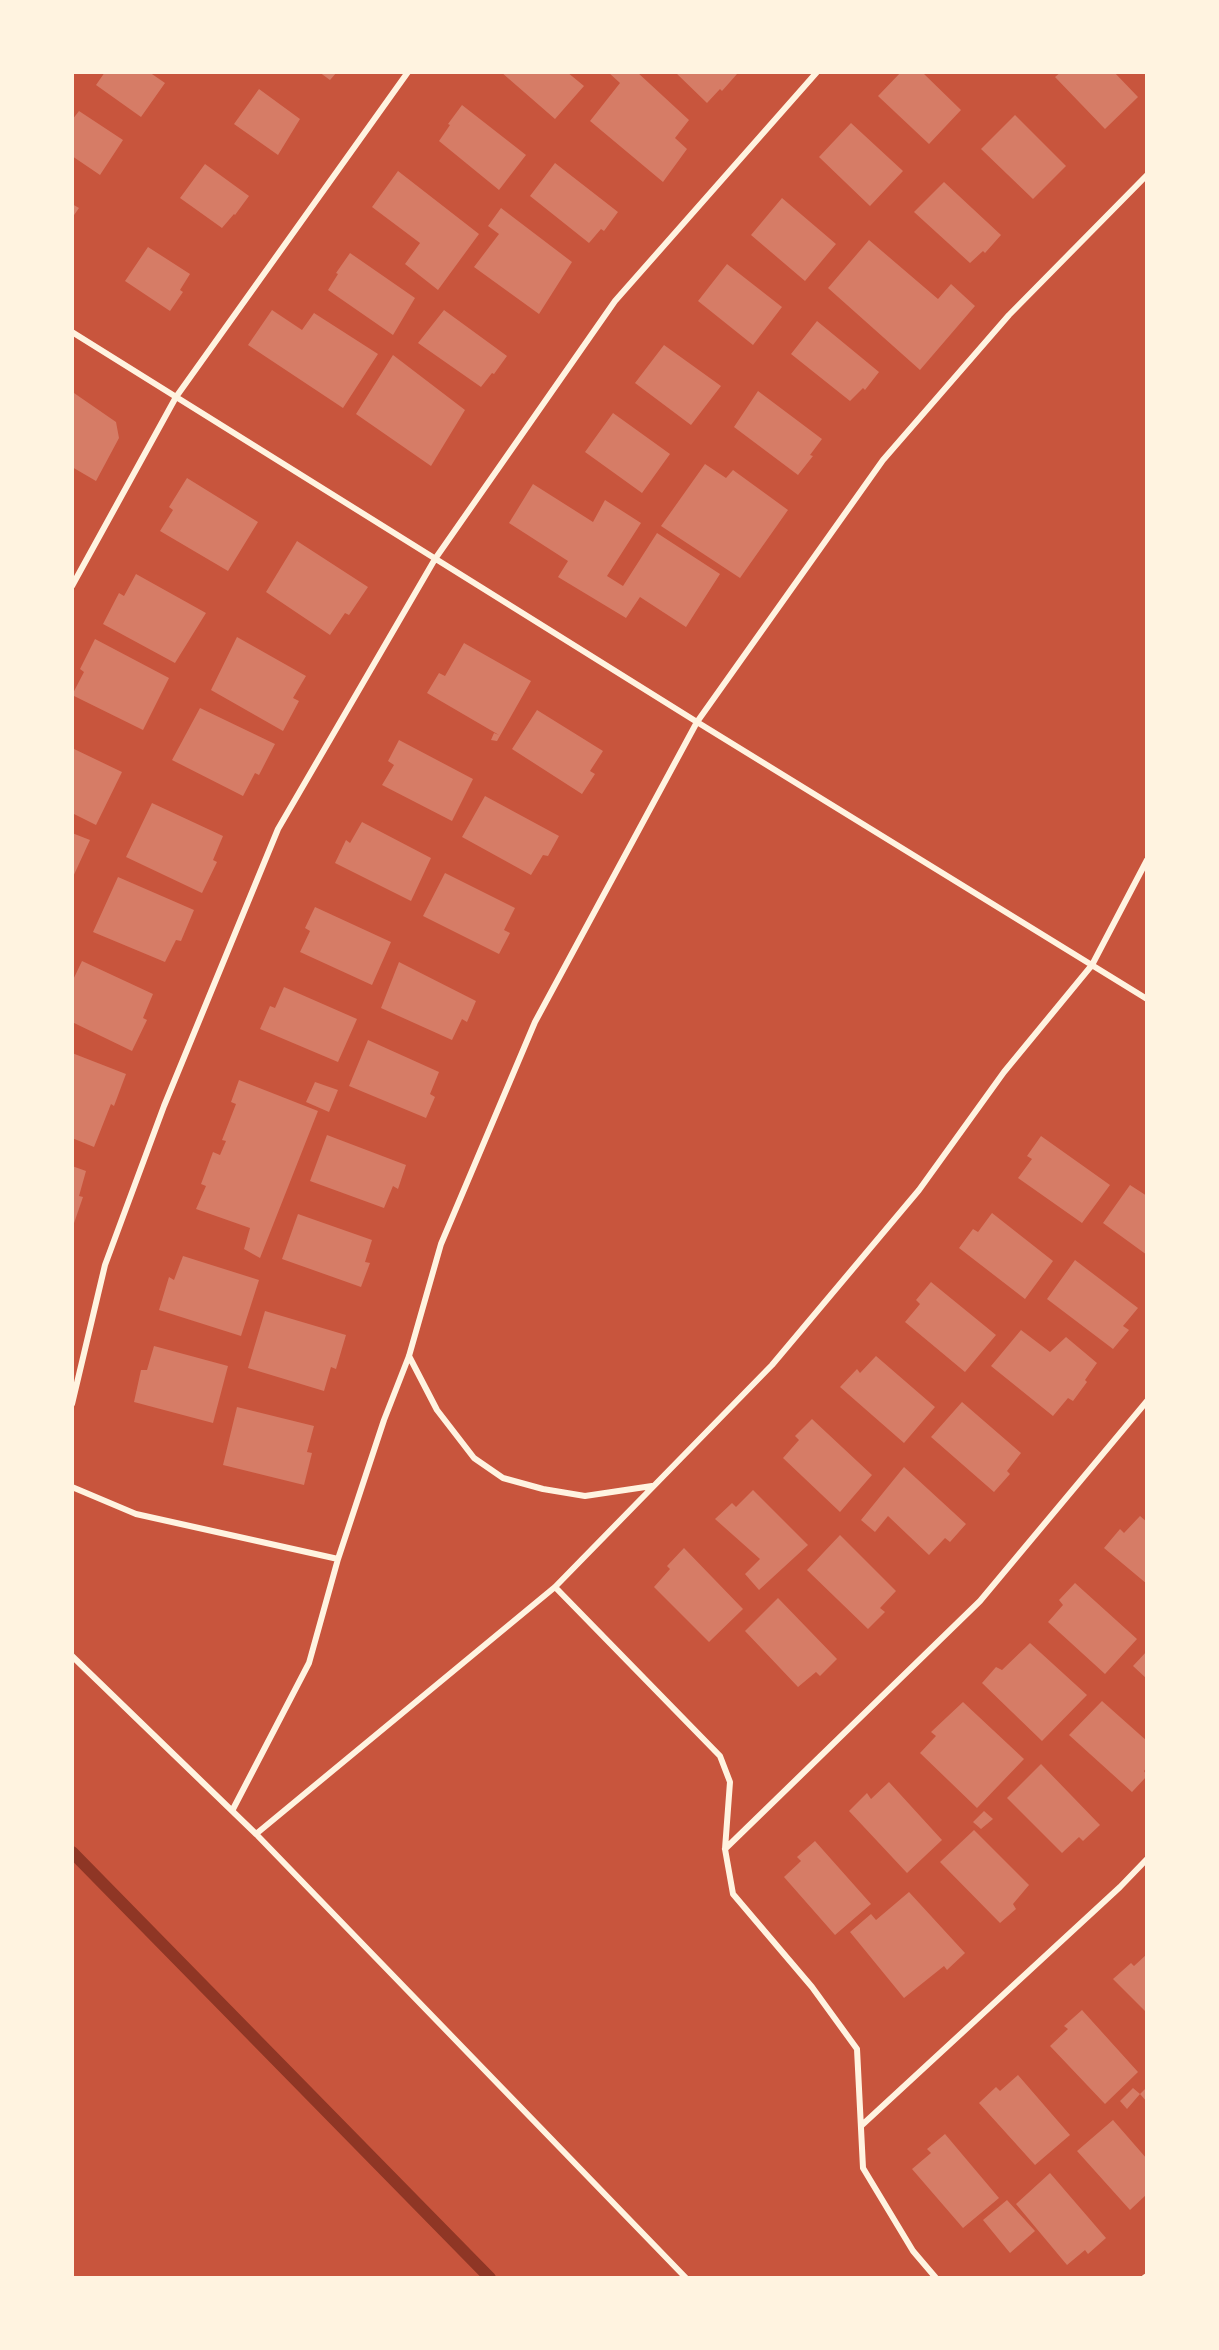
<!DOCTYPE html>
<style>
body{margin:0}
#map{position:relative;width:1219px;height:2350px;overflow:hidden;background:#c8553d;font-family:Ubuntu,sans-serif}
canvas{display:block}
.frame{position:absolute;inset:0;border:74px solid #fff3e0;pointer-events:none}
</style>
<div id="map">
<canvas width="1219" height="2350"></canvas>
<div class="frame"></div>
</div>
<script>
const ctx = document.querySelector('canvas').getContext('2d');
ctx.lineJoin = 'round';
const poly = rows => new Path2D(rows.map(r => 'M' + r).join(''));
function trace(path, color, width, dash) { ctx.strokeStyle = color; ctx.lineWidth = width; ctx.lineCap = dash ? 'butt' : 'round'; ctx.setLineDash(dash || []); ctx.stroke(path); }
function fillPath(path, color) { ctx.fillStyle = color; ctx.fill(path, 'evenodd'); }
const stream = poly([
 [72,1852,490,2278]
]);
const building = poly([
 [105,72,149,72,165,83,141,117,96,85],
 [319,72,337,72,330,80],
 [501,72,567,72,584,86,555,119],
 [608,72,637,72,689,120,675,138,687,149,663,182,590,121,620,83],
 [675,72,735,72,737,74,722,91,720,89,707,103],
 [901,72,922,72,961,110,929,144,878,96],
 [1061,72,1114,72,1138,97,1105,129,1055,77],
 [259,89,300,119,278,155,234,124],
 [462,105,526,155,499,190,439,141,450,125,448,124],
 [79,111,123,140,100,175,72,156,72,120],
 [1015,115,1066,166,1033,199,981,149],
 [851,123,903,171,870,206,819,157],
 [555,163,618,212,604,231,601,229,589,243,530,196],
 [205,164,249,196,235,215,234,214,222,228,180,198],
 [398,171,479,234,438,290,405,264,420,243,372,207],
 [944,182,1001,235,985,253,983,251,970,263,914,212],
 [782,198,836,244,805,281,751,235],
 [72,204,79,208,72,218],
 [501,208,572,262,539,314,474,267,499,234,488,226],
 [869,240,938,299,951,284,975,306,920,370,828,288],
 [148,247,190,274,180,290,183,292,170,311,125,281],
 [350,253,415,298,393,335,328,290,338,274,336,273],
 [727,264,782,307,753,345,698,301],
 [272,310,302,330,314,313,378,354,343,408,248,345],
 [444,310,507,356,494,374,492,373,481,387,418,343],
 [817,321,879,372,865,390,863,388,850,401,791,354],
 [664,345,721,386,691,425,635,383],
 [393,355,465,410,431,466,356,414],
 [758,391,822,439,810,455,813,456,798,475,734,427],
 [74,393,116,422,119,438,96,481,72,467,72,397],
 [613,413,670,454,642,493,585,452],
 [705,464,726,478,733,470,788,510,740,578,661,526],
 [187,478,258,522,228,571,160,531,173,510,169,507],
 [533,484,593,522,605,500,641,523,607,576,623,586,657,533,720,574,686,627,640,597,626,618,558,577,568,561,509,523],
 [297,541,368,587,349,615,345,613,330,635,266,592],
 [136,574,206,613,175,663,103,624,119,593,124,596],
 [237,637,306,676,293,698,299,701,283,731,211,690],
 [95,639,169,678,143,730,72,695,84,672,80,669],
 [464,643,531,681,497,741,491,740,494,733,499,735,427,693,439,673,445,676],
 [200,708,275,744,259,775,255,773,243,796,172,760],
 [537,710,603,751,590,771,595,774,582,794,512,749],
 [399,740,473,779,452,821,382,785,394,765,388,761],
 [72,748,122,772,96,825,72,813],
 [485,796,559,836,548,856,543,855,531,875,462,837],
 [152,803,223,836,213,860,217,862,202,893,126,857],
 [362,822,431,858,411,901,335,863,346,840,350,843],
 [72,833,90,840,72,879],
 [445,873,515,908,504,930,510,933,499,954,423,916],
 [118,877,194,910,181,941,176,940,165,962,93,932],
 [315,907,391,942,372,985,300,952,310,931,305,928],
 [82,961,153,994,143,1018,147,1020,132,1051,72,1022,72,982],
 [399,962,476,1001,467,1022,462,1019,452,1040,381,1008],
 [284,987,357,1019,338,1062,260,1029,270,1006,275,1008],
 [368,1040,439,1072,430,1094,435,1097,426,1118,349,1086],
 [72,1053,126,1074,114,1106,111,1104,94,1147,72,1138],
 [239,1080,318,1111,260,1258,244,1249,250,1228,196,1209,206,1186,201,1184,213,1152,220,1155,226,1141,222,1140,236,1104,231,1102],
 [315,1082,338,1090,329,1112,306,1102],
 [327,1135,406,1165,398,1189,393,1186,384,1208,310,1181],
 [1041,1136,1110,1185,1082,1223,1018,1178,1032,1159,1027,1156],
 [72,1166,86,1171,79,1196,83,1197,72,1229],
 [1130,1185,1147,1196,1147,1255,1103,1223],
 [992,1213,1053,1261,1025,1299,959,1248,973,1229,978,1232],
 [298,1214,372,1240,365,1262,370,1263,361,1287,282,1259],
 [183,1256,259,1280,241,1336,159,1310,169,1277,174,1280],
 [1075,1260,1138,1308,1123,1326,1129,1330,1113,1349,1047,1299],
 [931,1282,996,1335,965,1372,905,1322,920,1304,916,1300],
 [265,1311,346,1335,336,1369,331,1367,324,1391,248,1368],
 [1021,1330,1050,1352,1066,1337,1097,1363,1085,1380,1087,1382,1073,1401,1068,1398,1053,1416,991,1366],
 [154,1346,228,1366,213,1423,134,1402,141,1370,147,1370],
 [876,1356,935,1407,904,1443,840,1387,857,1369,860,1373],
 [962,1402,1021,1453,1007,1471,1010,1474,994,1492,931,1437],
 [237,1407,314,1426,307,1452,312,1453,304,1485,223,1465],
 [812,1419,872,1475,840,1512,783,1458,799,1440,795,1436],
 [904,1467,966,1524,950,1542,945,1538,929,1555,888,1516,875,1532,861,1520],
 [753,1490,808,1545,759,1590,745,1574,760,1559,715,1519,732,1503,736,1507],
 [1140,1516,1147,1522,1147,1584,1104,1548,1120,1529,1124,1533],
 [840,1535,896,1591,880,1608,885,1612,868,1629,807,1570],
 [684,1548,743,1609,709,1642,654,1587,670,1569,667,1566],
 [1075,1583,1137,1639,1105,1674,1048,1622,1063,1605,1059,1600],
 [778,1598,837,1659,820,1676,816,1672,798,1687,745,1631],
 [1030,1643,1087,1695,1042,1741,982,1683,996,1667,1002,1670],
 [1147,1651,1147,1679,1133,1666],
 [1102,1701,1147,1741,1147,1767,1144,1771,1147,1776,1132,1792,1069,1735],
 [963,1702,1024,1759,977,1808,920,1753,936,1736,931,1732],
 [1041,1764,1100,1825,1083,1841,1079,1837,1062,1853,1007,1798],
 [889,1782,942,1840,907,1873,849,1811,867,1793,871,1799],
 [984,1811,993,1819,981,1829,973,1822],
 [974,1830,1029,1885,1013,1904,1016,1909,1000,1923,940,1862],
 [815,1841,871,1904,835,1935,784,1877,801,1861,797,1857],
 [909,1892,965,1953,947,1970,944,1966,904,1998,850,1932,871,1914,876,1920],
 [1147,1954,1147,2013,1113,1979,1131,1963,1134,1966],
 [1082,2010,1138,2072,1105,2104,1050,2046,1068,2029,1064,2026],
 [1018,2075,1070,2135,1035,2165,979,2103,996,2087,1000,2091],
 [1147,2087,1147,2102,1140,2094],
 [1133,2088,1140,2094,1127,2109,1120,2101],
 [1113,2120,1147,2159,1147,2194,1130,2210,1077,2151],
 [945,2134,999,2198,963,2228,912,2169,931,2153,927,2149],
 [1050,2173,1106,2238,1088,2254,1085,2250,1067,2265,1016,2204],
 [1007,2200,1035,2231,1010,2253,983,2220]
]);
const minor = poly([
 [72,332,697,722,1147,999],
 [72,586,176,397,408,72],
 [409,1356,437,1410,474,1458,503,1478,543,1489,585,1496,652,1486],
 [72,1404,105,1265,164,1106,278,829,435,559,615,301,817,72],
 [72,1487,136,1514,338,1559],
 [555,1587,720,1756,730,1782,725,1849,733,1894,812,1987,857,2049,863,2168,913,2251,936,2278],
 [72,1656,256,1834,686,2278],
 [232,1811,309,1663,338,1559,384,1420,409,1356,441,1244,535,1022,697,722,883,460,1009,315,1147,175],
 [256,1834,555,1587,772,1365,919,1190,1004,1072,1092,965,1147,860],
 [725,1849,980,1601,1147,1401],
 [861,2126,1120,1887,1147,1859],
 [1144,2278,1147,2276]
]);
trace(stream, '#8f3625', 12);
fillPath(building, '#d67c66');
trace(minor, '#fff3e0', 6);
</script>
